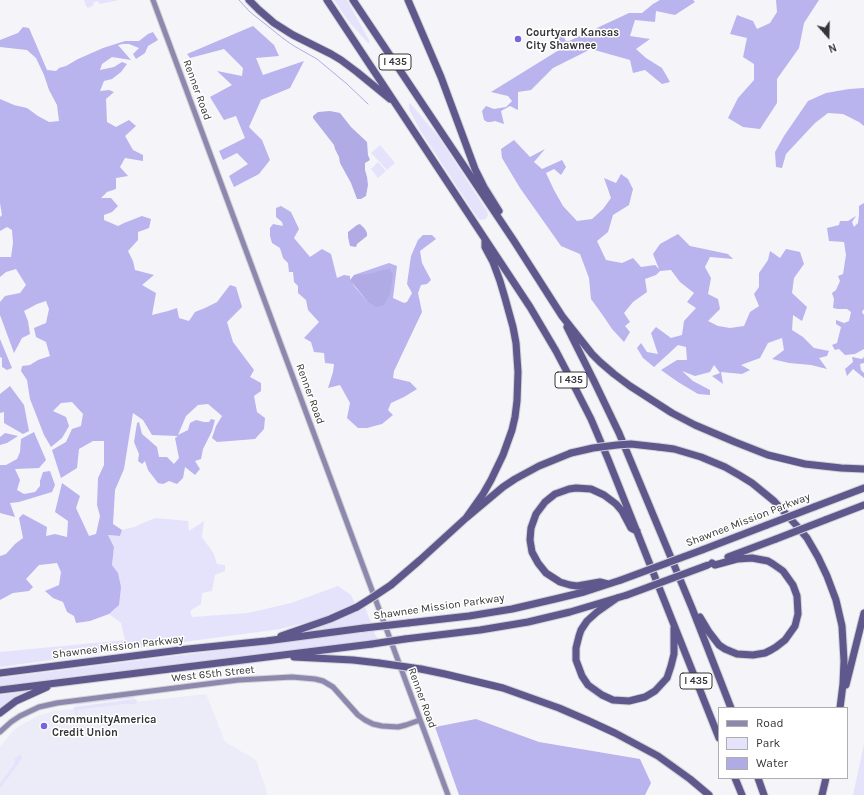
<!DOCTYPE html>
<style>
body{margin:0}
#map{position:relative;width:864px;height:795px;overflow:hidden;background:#f5f4f9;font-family:Karla,sans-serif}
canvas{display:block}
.legend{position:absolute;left:718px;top:707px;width:130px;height:72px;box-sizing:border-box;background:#fff;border:1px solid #aeaeaf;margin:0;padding:5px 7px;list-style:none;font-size:12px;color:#353537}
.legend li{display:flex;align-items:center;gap:8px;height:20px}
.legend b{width:20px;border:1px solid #aeaeaf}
.north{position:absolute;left:808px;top:16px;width:40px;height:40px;-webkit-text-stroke:3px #fff;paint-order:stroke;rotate:160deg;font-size:11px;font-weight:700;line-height:16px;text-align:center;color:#353537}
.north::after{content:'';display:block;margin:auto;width:14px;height:18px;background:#353537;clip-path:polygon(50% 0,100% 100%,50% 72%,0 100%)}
</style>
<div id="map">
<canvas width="864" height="795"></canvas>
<ul class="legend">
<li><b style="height:5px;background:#8c88ae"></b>Road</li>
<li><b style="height:11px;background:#e5e3fb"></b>Park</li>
<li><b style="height:11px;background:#b0aae5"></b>Water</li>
</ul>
<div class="north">N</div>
</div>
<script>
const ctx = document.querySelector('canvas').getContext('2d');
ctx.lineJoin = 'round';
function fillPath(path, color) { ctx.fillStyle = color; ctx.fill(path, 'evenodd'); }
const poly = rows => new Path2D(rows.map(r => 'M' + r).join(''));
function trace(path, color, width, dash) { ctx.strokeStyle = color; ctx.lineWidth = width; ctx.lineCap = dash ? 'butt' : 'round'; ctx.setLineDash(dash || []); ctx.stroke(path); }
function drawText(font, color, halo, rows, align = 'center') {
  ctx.font = font + ' Karla,sans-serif'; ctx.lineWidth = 3; ctx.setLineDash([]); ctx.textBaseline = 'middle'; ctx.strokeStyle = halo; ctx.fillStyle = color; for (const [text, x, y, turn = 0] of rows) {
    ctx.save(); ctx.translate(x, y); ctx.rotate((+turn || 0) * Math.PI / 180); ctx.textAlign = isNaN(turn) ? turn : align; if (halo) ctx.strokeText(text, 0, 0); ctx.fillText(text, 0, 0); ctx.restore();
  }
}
const built = poly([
 [206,694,225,742,256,760,268,795,0,795,0,747,9,736,15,729,25,723,38,716,54,711]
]);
const green = poly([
 [84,0,119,0,100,4,97,1,93,3,94,5,88,8,86,6],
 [334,0,347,0,370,42,368,43,349,22],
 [410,103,439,137,487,211,488,215,486,219,480,220,476,216,420,130,409,109,409,104],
 [380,145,395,163,387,170,371,153],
 [378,162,386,171,378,178,371,169],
 [155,518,188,521,189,531,204,521,202,537,214,554,217,564,225,565,225,571,215,575,212,591,202,593,201,604,190,611,192,617,248,613,291,603,338,586,351,595,355,603,320,619,280,629,0,667,0,652,125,640,121,623,109,614,119,605,118,573,112,565,114,547,108,535,120,536,122,530,134,527],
 [365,607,371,623,311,631,311,630,339,619],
 [373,631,378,639,0,686,0,678],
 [28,691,28,693,0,712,0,695],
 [132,696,135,698,75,705,78,703],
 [134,699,136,699,137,701,135,704,124,704,77,710,77,719,80,721,78,722,76,720,74,707],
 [864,744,864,795,853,795],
 [19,755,21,755,22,759,19,761,19,763,2,786,0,787,0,783,15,763,14,763,15,761,14,760]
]);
const forest = poly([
 [660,0,693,0,695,2,675,15,656,11,655,22,635,20,630,36,650,39,636,49,646,58,662,68,670,82,662,84,645,70,633,73,630,60,591,49,553,68,531,90,518,92,518,110,510,106,501,111,504,124,495,121,491,122,487,122,484,120,482,111,486,106,494,109,506,107,512,101,508,96,491,92,559,50,557,42,558,35,562,34,566,41,569,41,629,13,642,13,653,4],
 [776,0,819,0,804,23,799,48,777,79,777,103,760,129,743,127,728,118,738,98,754,80,754,64,743,57,747,38,730,34,737,15,753,21,757,29,770,23,777,12],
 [253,26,274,45,279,56,256,58,263,75,304,61,290,88,261,100,249,127,262,140,270,160,259,174,234,187,229,176,248,164,237,153,223,160,219,151,245,138,236,116,224,120,210,97,232,85,217,71,242,76,243,68,224,49,190,58,187,54],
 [23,27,29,28,47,70,56,71,59,68,66,66,78,59,103,48,125,41,139,41,148,34,153,32,158,40,148,46,145,53,136,59,133,54,139,48,129,44,123,44,118,45,131,60,112,57,102,64,100,70,114,67,122,62,127,64,121,72,112,79,104,81,100,91,109,90,114,92,106,99,107,122,116,127,129,120,136,126,125,136,133,150,143,155,143,161,125,158,120,167,128,176,116,178,116,189,107,192,101,198,111,198,118,206,112,212,104,215,104,220,118,226,124,223,142,216,151,219,149,228,138,232,138,240,128,251,133,261,135,270,154,275,142,285,156,293,152,315,168,311,177,308,179,318,189,321,195,312,205,308,217,302,230,285,236,287,242,307,227,322,233,342,254,370,250,377,261,383,261,391,254,396,257,412,265,418,264,429,255,439,217,442,212,438,216,426,222,416,208,404,198,405,186,416,178,435,188,430,190,423,196,420,204,422,209,422,211,419,215,420,212,431,203,449,201,459,195,461,200,469,195,475,185,467,183,478,177,484,169,481,163,484,158,483,148,470,145,461,142,464,138,461,139,454,134,442,137,423,139,422,142,434,157,447,159,457,167,457,174,464,179,458,175,438,178,436,152,435,143,420,133,413,124,469,115,490,113,524,122,530,120,536,108,535,114,547,112,565,118,573,121,587,119,605,109,614,90,621,76,623,74,616,67,612,63,602,53,598,45,591,59,585,61,572,57,563,39,565,26,579,33,587,29,591,13,593,0,600,0,556,6,554,15,544,23,538,19,518,23,514,47,527,46,536,55,534,67,537,68,521,55,512,62,483,80,496,76,508,89,536,96,534,100,516,97,505,98,478,104,465,104,441,93,441,79,449,77,468,61,478,52,450,66,442,72,429,81,426,83,414,72,402,61,403,53,411,66,417,69,426,62,438,51,447,44,435,30,399,27,380,21,371,22,366,30,365,38,360,50,356,46,342,36,337,34,328,46,323,49,309,46,301,37,304,24,311,28,321,30,334,22,338,14,353,0,315,0,302,5,296,20,293,26,285,16,269,6,272,0,277,0,257,11,257,13,243,12,230,7,227,0,231,0,217,2,215,0,203,0,99,14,105,27,108,38,116,49,122,59,121,57,105,49,90,44,75,36,58,27,50,0,47,0,40,18,33],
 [864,88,864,126,859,122,843,114,828,113,815,123,786,154,782,168,776,167,775,152,784,136,808,101,826,93,849,89],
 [514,140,530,157,545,149,534,162,542,169,562,160,566,167,561,175,554,169,546,173,554,190,563,206,577,221,592,219,603,209,611,198,604,178,616,183,621,174,628,179,633,189,629,205,613,215,608,232,597,241,606,260,622,263,633,258,641,267,655,265,659,269,653,254,660,244,678,234,690,246,728,254,733,259,710,257,705,267,711,278,708,294,718,299,720,309,708,321,718,326,730,328,744,326,750,312,759,306,754,294,759,287,759,273,768,260,770,251,780,258,786,249,800,252,804,264,794,278,792,293,807,307,802,321,793,315,792,330,803,337,814,348,829,351,827,356,819,358,827,369,811,365,789,363,772,359,784,350,782,338,768,343,760,358,741,365,750,370,742,374,721,372,723,384,712,376,720,373,714,365,710,372,695,376,682,371,693,381,710,390,710,395,698,394,678,382,661,370,677,360,687,360,686,347,678,345,665,357,654,367,643,358,637,348,641,343,647,352,658,354,651,333,656,327,671,338,682,335,684,321,696,308,687,302,694,293,680,282,671,270,660,271,656,275,645,279,647,292,633,302,624,313,630,322,625,326,630,332,624,342,612,329,604,317,591,299,589,278,580,254,561,246,520,188,502,158,501,149],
 [864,203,864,309,862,312,864,315,864,349,855,354,845,355,839,349,835,350,832,345,837,343,841,327,836,324,836,320,844,323,849,321,851,312,847,309,838,309,833,308,834,299,832,293,836,290,840,281,838,276,843,274,846,255,844,242,829,241,827,228,839,225,840,221,848,221,856,216,852,222,854,227,858,223,859,215,859,206],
 [281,206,291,212,299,229,294,238,310,257,322,249,331,254,337,278,344,275,350,276,350,279,355,287,367,301,389,268,370,275,354,275,389,263,397,266,393,298,404,303,407,302,412,293,407,284,411,256,418,240,423,235,432,235,436,239,420,251,422,263,431,280,427,284,421,285,418,293,422,312,394,371,393,378,410,382,417,389,404,397,391,403,388,410,393,415,382,424,367,428,358,428,347,418,350,403,340,385,328,388,333,372,334,364,325,363,324,353,314,352,311,342,304,338,319,322,308,310,306,300,298,293,298,286,294,282,293,272,289,272,288,263,283,258,280,248,272,243,270,236,270,228,273,224,283,226,282,222,276,217,276,208],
 [0,339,12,368,7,370,2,367,2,358,0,357],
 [852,357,862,359,864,357,864,363,860,364,861,370,864,373,864,378,853,369,847,376,845,369,853,362],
 [10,386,24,405,29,431,23,434,4,423,4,412,0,413,0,394],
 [34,432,46,460,39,468,15,469,20,480,17,490,24,494,35,492,40,486,40,481,43,472,50,471,55,485,52,492,19,502,10,503,15,517,0,513,0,465,6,465,17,459,20,452,21,439],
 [5,433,18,436,7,443,0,445,0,437],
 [476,719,539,742,640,759,651,783,645,795,459,795,435,727]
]);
const water = poly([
 [330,111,340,113,351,127,367,142,368,155,370,160,365,163,365,170,367,177,368,185,366,196,361,199,357,199,351,183,340,163,339,157,335,149,334,145,313,118,313,116,318,112],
 [360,224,365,229,367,233,367,236,357,244,356,247,350,246,348,237,348,232,357,225],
 [389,268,393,274,390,294,384,305,376,307,367,301,350,280,354,275,370,274]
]);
const stream = poly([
 [239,0,250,12,284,39,294,46,317,59,347,84,368,104]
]);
const secondary = poly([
 [153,0,448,795],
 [0,732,11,722,20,716,39,707,57,703,238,680,292,677,315,679,323,681,333,687,358,715,365,720,373,724,382,726,398,727,406,725,420,720]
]);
const highway = poly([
 [249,0,259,10,274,23,293,35,331,54,341,60,357,72,390,99],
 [327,0,530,307,556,351,567,372,591,419,608,459,719,738],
 [353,0,514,241,562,316,592,354,600,362,614,374,630,386,672,413,695,425,735,442,768,455,805,464,841,468,864,469],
 [408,0,441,77,475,169,484,187,499,211],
 [567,327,594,381,619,433,692,608,731,708],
 [658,447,674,449,701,457,725,467,739,475,752,483,774,501,796,525,807,538,818,557,827,576,836,600,842,626,844,661,843,684,840,708],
 [814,507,864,488],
 [466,518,483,494,491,480,503,455,512,430,515,417,517,401,518,372,516,343,513,327,505,298,500,281,493,262,485,247,485,239],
 [825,520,864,505],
 [702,550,767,525],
 [728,557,776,539],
 [608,584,600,582,577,586,570,585,560,582,546,573,538,563,532,552,530,540,531,528,536,514,545,502,555,494,569,489,576,488,591,489,604,495,616,504,622,511,631,528,637,531],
 [391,585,420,560,466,518,503,487,515,479,539,466,571,453],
 [617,598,597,612,587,621,581,630,579,636,576,648,576,660,582,676,588,685,602,695,613,700,629,701,645,697,655,691,667,678,671,666,674,654,674,628],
 [700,617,709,632,719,645,725,649,737,654,753,655,765,653,771,650,776,647,785,640,795,626,798,614,797,596,793,585,783,571,773,564,768,561,752,558,737,559,715,565,712,563],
 [408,623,469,616,512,609,555,599,584,592,621,580],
 [281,636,330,619,357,607],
 [405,639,480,630,528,622,570,612,627,595],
 [294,657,353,660,379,663],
 [421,669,445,674,503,688,559,708,589,721,615,733,658,756,690,779,709,795],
 [0,673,188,649,266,641,364,628],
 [846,685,864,613],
 [0,690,372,644],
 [0,713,16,701,47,687],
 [735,778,742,795],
 [758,778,764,795],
 [822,795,826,778]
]);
const highwayBridge = poly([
 [571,453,593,448,617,445,631,444,658,447],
 [767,525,814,507],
 [776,539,825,520],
 [621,580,702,550],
 [627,595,708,565],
 [357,607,373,597,391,585],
 [364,628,408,623],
 [372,644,405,639],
 [379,663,421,669]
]);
const markers = [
 [518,39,4,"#7c63de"],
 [44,726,4,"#7c63de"]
];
const shields = [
 [395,62,32],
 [571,380,32],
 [696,681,32]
];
const shieldNames = [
 ["I 435",395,62],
 ["I 435",571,380],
 ["I 435",696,681]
];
const poiNames = [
 ["Courtyard Kansas",526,33],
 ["City Shawnee",526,46],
 ["CommunityAmerica",52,720],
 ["Credit Union",52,733]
];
const streetNames = [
 ["Renner Road",197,90,70],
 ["Renner Road",310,394,70],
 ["Shawnee Mission Parkway",748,520,-21],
 ["Shawnee Mission Parkway",439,607,-8],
 ["Shawnee Mission Parkway",118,647,-7],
 ["West 65th Street",213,674,-6],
 ["Renner Road",422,698,70]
];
fillPath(built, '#ecebf8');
fillPath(green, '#e5e3fb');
fillPath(forest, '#b9b3ee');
fillPath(water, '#b0aae5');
trace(stream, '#b0aae5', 1);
trace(secondary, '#d2d2d6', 7);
trace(highway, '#d2d2d6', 9);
trace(secondary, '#8c88ae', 5);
trace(highway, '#5f588d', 7);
trace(highwayBridge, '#d2d2d6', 9, []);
trace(highwayBridge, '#5f588d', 7);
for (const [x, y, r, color] of markers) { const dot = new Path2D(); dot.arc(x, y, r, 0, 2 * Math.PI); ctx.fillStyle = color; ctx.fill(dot); trace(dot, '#fff', 1.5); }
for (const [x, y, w] of shields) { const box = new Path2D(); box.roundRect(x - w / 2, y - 8, w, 16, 3); ctx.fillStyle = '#fff'; ctx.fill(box); trace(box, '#353537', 1); }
drawText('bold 10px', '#353537', null, shieldNames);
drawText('bold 11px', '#353537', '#fff', poiNames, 'left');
drawText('11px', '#353537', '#fff', streetNames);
</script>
